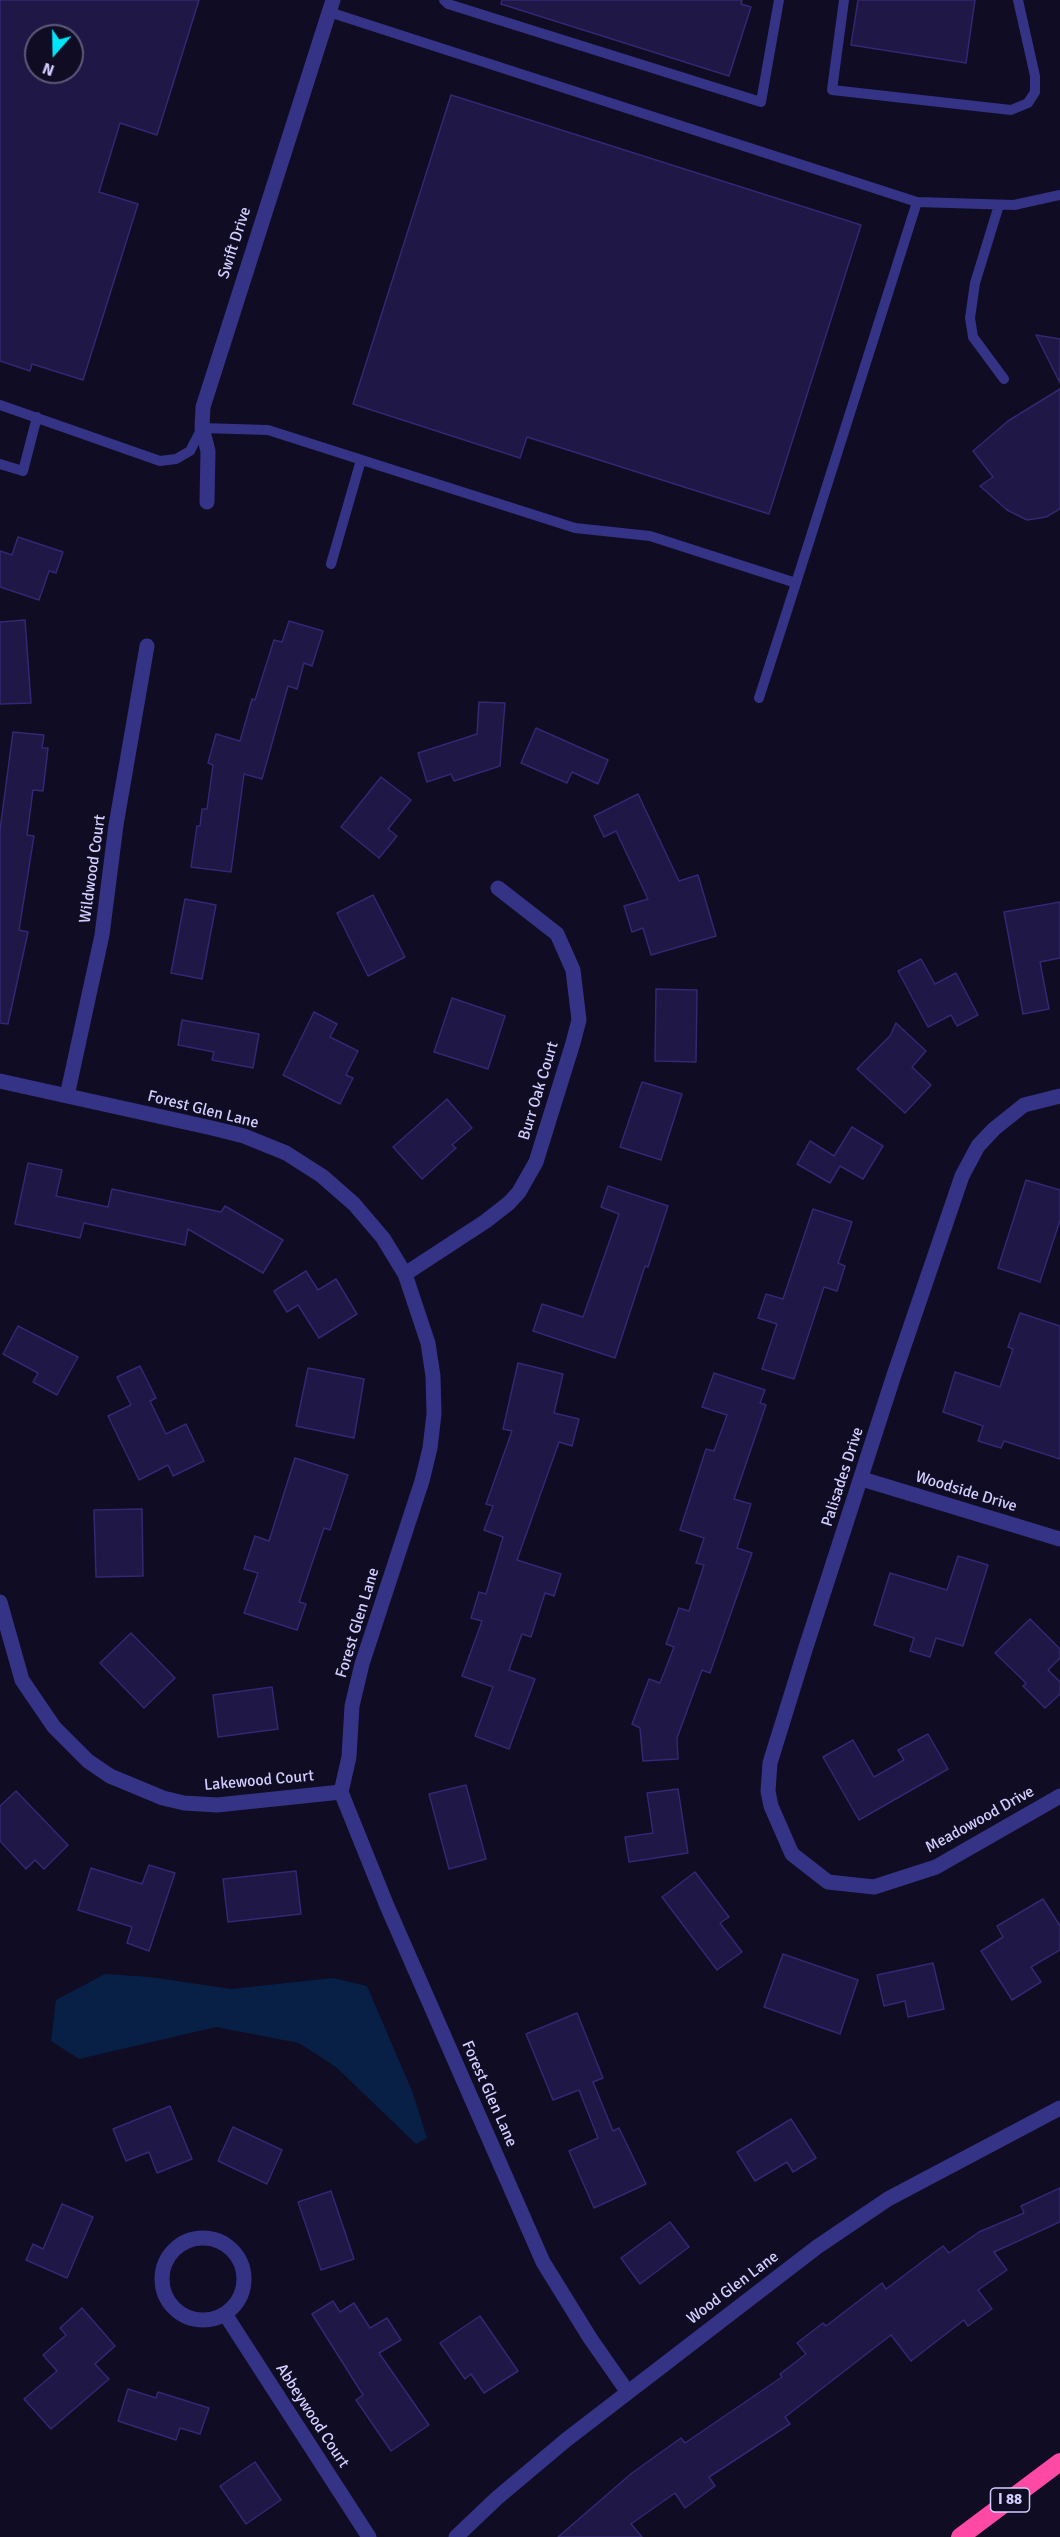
<!DOCTYPE html>
<style>
body{margin:0}
#map{position:relative;width:1060px;height:2537px;overflow:hidden;background:#0f0c23;font-family:Signika,sans-serif}
canvas{display:block}
.north{position:absolute;left:24px;top:24px;width:60px;height:60px;box-sizing:border-box;background:#0f0c23;border:2px solid #5d5a7b;border-radius:50%;rotate:200deg;font-size:16px;font-weight:700;line-height:24px;text-align:center;color:#d2ceff}
.north::after{content:'';display:block;margin:auto;width:21px;height:27px;background:#00e6f9;clip-path:polygon(50% 0,100% 100%,50% 72%,0 100%)}
</style>
<div id="map">
<canvas width="1060" height="2537"></canvas>
<div class="north">N</div>
</div>
<script>
const ctx = document.querySelector('canvas').getContext('2d');
ctx.lineJoin = 'round';
function fillPath(path, color) { ctx.fillStyle = color; ctx.fill(path, 'evenodd'); }
const poly = rows => new Path2D(rows.map(r => 'M' + r).join(''));
function trace(path, color, width, dash) { ctx.strokeStyle = color; ctx.lineWidth = width; ctx.lineCap = dash ? 'butt' : 'round'; ctx.setLineDash(dash || []); ctx.stroke(path); }
function drawText(font, color, halo, rows, align = 'center') {
  ctx.font = font + ' Signika,sans-serif'; ctx.lineWidth = 5; ctx.setLineDash([]); ctx.textBaseline = 'middle'; ctx.strokeStyle = halo; ctx.fillStyle = color; for (const [text, x, y, turn = 0] of rows) {
    ctx.save(); ctx.translate(x, y); ctx.rotate((+turn || 0) * Math.PI / 180); ctx.textAlign = isNaN(turn) ? turn : align; if (halo) ctx.strokeText(text, 0, 0); ctx.fillText(text, 0, 0); ctx.restore();
  }
}
const water = poly([
 [105,1974,150,1977,231,1989,333,1978,367,1986,412,2091,427,2138,416,2144,336,2067,299,2043,216,2027,79,2059,51,2041,56,2000]
]);
const building = poly([
 [0,0,199,0,157,135,120,123,99,192,138,204,83,380,32,364,30,371,0,361,0,0],
 [36,36,72,36,72,72,36,72,36,36],
 [502,0,742,0,741,4,751,7,729,76,501,4,502,0],
 [858,0,975,0,966,63,851,45,858,0],
 [451,95,861,225,769,514,527,437,520,458,353,404,451,95],
 [1036,335,1060,339,1060,383,1036,335],
 [1060,389,1060,509,1046,517,1027,520,1007,510,980,486,993,477,973,451,1008,421,1060,389],
 [18,537,63,552,56,573,49,571,39,600,0,587,0,551,12,555,18,537],
 [25,620,31,703,0,704,0,622,25,620],
 [289,621,323,631,312,666,304,663,297,689,288,686,262,779,244,774,231,872,191,867,197,826,200,826,202,809,207,809,213,765,208,763,216,734,240,741,252,699,255,700,274,640,282,642,289,621],
 [479,702,505,703,500,766,454,781,451,774,427,782,418,753,477,734,479,702],
 [536,728,608,760,598,784,572,772,567,783,521,763,536,728],
 [13,732,44,735,42,748,48,748,43,791,33,790,27,835,34,836,19,930,28,932,8,1024,0,1023,0,830,13,732],
 [381,777,411,800,388,829,397,836,379,858,341,827,381,777],
 [638,794,679,881,698,875,716,936,651,955,643,928,632,932,624,906,648,899,616,831,604,837,594,816,638,794],
 [373,895,405,957,368,976,337,913,373,895],
 [185,899,216,905,202,979,171,973,185,899],
 [1060,902,1060,958,1040,962,1049,1009,1023,1014,1004,912,1060,902],
 [921,959,935,984,956,973,978,1015,957,1026,951,1015,928,1027,898,971,921,959],
 [656,989,697,990,696,1062,655,1061,656,989],
 [452,998,505,1016,488,1069,434,1052,452,998],
 [314,1012,337,1024,330,1037,358,1051,346,1075,353,1078,340,1104,283,1075,314,1012],
 [182,1020,259,1034,253,1068,212,1060,214,1052,178,1045,182,1020],
 [896,1023,926,1051,912,1067,931,1085,905,1113,857,1069,890,1036,896,1023],
 [642,1082,682,1094,661,1160,620,1147,642,1082],
 [447,1099,472,1128,452,1145,456,1148,422,1179,393,1147,447,1099],
 [852,1127,883,1146,863,1179,840,1166,830,1183,797,1164,810,1141,834,1156,852,1127],
 [28,1163,62,1170,56,1196,108,1207,112,1189,221,1212,225,1206,283,1240,263,1273,188,1229,185,1245,84,1223,80,1238,15,1224,28,1163],
 [1026,1180,1060,1190,1060,1220,1040,1282,998,1268,1026,1180],
 [608,1186,668,1206,648,1267,645,1266,615,1358,533,1331,542,1304,583,1317,619,1214,601,1207,608,1186],
 [813,1209,852,1222,838,1263,845,1266,837,1291,824,1287,794,1379,762,1369,777,1324,758,1318,766,1294,783,1299,813,1209],
 [306,1271,318,1290,336,1279,357,1314,319,1338,298,1305,287,1312,274,1291,306,1271],
 [1020,1313,1060,1326,1060,1459,1004,1441,1001,1448,978,1441,983,1426,943,1412,955,1372,1000,1387,1013,1349,1008,1347,1020,1313],
 [18,1326,78,1357,57,1395,33,1382,38,1373,3,1354,18,1326],
 [518,1363,563,1374,554,1413,579,1419,572,1446,559,1442,517,1560,561,1574,554,1596,545,1593,531,1637,522,1634,509,1670,535,1679,509,1749,475,1736,493,1687,462,1676,482,1621,471,1618,479,1592,486,1594,503,1537,484,1530,493,1506,486,1504,512,1431,503,1429,518,1363],
 [140,1366,156,1398,150,1401,166,1434,186,1424,204,1461,173,1476,168,1465,139,1480,108,1416,131,1405,117,1377,140,1366],
 [308,1368,364,1379,354,1438,296,1426,308,1368],
 [714,1373,765,1390,760,1403,766,1405,734,1499,751,1504,737,1548,752,1553,710,1673,702,1670,677,1738,678,1759,643,1761,640,1728,632,1724,649,1679,660,1683,674,1647,666,1644,679,1608,689,1611,704,1565,696,1563,704,1538,680,1530,706,1449,714,1451,727,1415,702,1407,714,1373],
 [295,1458,348,1475,330,1530,324,1528,299,1602,306,1604,297,1630,244,1613,258,1573,244,1569,255,1536,269,1541,295,1458],
 [142,1509,143,1576,96,1577,94,1510,142,1509],
 [958,1556,988,1565,963,1646,936,1638,930,1657,910,1651,914,1638,874,1625,890,1573,947,1590,958,1556],
 [1030,1619,1060,1649,1060,1658,1048,1670,1060,1682,1060,1694,1045,1708,1023,1686,1026,1683,995,1653,1030,1619],
 [131,1633,175,1678,144,1708,100,1663,131,1633],
 [272,1687,278,1729,218,1737,213,1695,272,1687],
 [928,1734,948,1769,859,1820,823,1757,853,1740,874,1777,904,1760,898,1750,928,1734],
 [466,1785,486,1859,449,1869,429,1794,466,1785],
 [678,1789,688,1853,629,1862,625,1837,653,1833,647,1793,678,1789],
 [16,1791,68,1845,44,1869,35,1860,26,1869,0,1841,0,1806,16,1791],
 [149,1865,175,1873,149,1951,127,1943,132,1927,78,1910,91,1868,142,1884,149,1865],
 [296,1871,301,1914,228,1922,223,1879,296,1871],
 [695,1872,729,1917,720,1923,742,1952,717,1970,662,1897,695,1872],
 [1043,1899,1060,1926,1060,1950,1031,1967,1041,1982,1012,2000,981,1951,1003,1937,997,1926,1043,1899],
 [783,1954,858,1980,840,2034,764,2007,783,1954],
 [933,1963,944,2009,908,2017,905,2001,884,2006,877,1975,933,1963],
 [577,2013,603,2078,593,2082,613,2131,619,2128,646,2184,594,2208,569,2151,598,2138,579,2090,553,2100,526,2034,577,2013],
 [170,2106,192,2159,157,2173,149,2152,126,2161,113,2129,170,2106],
 [791,2119,816,2158,793,2172,787,2162,755,2181,737,2152,791,2119],
 [233,2127,282,2150,267,2184,218,2161,233,2127],
 [1060,2188,1060,2222,994,2252,1007,2270,978,2290,992,2309,968,2326,964,2320,911,2361,891,2335,785,2417,790,2424,709,2477,715,2486,685,2508,675,2493,631,2524,642,2537,558,2537,632,2473,681,2438,685,2443,782,2377,780,2374,806,2354,797,2343,823,2323,826,2326,882,2283,886,2289,943,2246,949,2253,979,2232,1024,2213,1021,2206,1060,2188],
 [331,2191,354,2259,321,2270,298,2202,331,2191],
 [62,2204,93,2217,67,2278,26,2260,33,2244,43,2249,62,2204],
 [670,2222,689,2247,640,2284,621,2258,670,2222],
 [333,2301,340,2312,354,2303,370,2328,387,2318,401,2340,379,2353,429,2425,391,2451,356,2400,363,2395,312,2314,333,2301],
 [82,2308,115,2346,95,2364,109,2379,51,2429,24,2399,57,2371,43,2355,66,2335,60,2328,82,2308],
 [480,2316,518,2371,484,2393,471,2374,465,2379,440,2343,480,2316],
 [128,2389,156,2398,158,2392,209,2408,200,2434,180,2428,176,2440,118,2421,128,2389],
 [255,2462,281,2500,246,2524,220,2486,255,2462]
]);
const lane = poly([
 [444,0,448,4,761,102,779,0],
 [844,0,832,90,1011,110,1028,103,1035,92,1035,76,1018,0],
 [917,202,1014,205,1060,195],
 [999,205,975,283,970,318,973,337,1004,379],
 [0,405,160,461,176,459,190,451,202,428,268,430,575,528,650,536,796,583,917,202,329,12],
 [0,464,23,471,37,417],
 [331,564,361,460],
 [759,698,796,583]
]);
const street = poly([
 [207,502,208,451,202,428,203,407,333,0],
 [0,1081,212,1128,244,1136,286,1153,322,1176,354,1204,383,1238,405,1274,428,1343,433,1376,434,1414,430,1448,422,1481,362,1664,352,1706,349,1757,341,1792,387,1906,543,2262,590,2338,627,2391],
 [67,1096,102,935,116,825,147,646],
 [1060,1096,1024,1105,994,1129,978,1146,962,1176,894,1375,806,1647,770,1763,768,1791,771,1806,792,1854,828,1882,874,1887,936,1867,1060,1796],
 [405,1274,486,1221,509,1203,519,1192,536,1162,573,1043,579,1020,573,970,557,934,498,888],
 [862,1479,1060,1539],
 [0,1602,22,1680,54,1727,88,1761,110,1776,163,1798,184,1803,217,1805,341,1792],
 '162 2279a41 41 0 1 1 82 0a41 41 0 1 1-82 0Z',
 [225,2314,369,2537],
 [456,2537,497,2498,566,2440,817,2247,888,2199,1060,2108]
]);
const highway = poly([
 [960,2537,1060,2462]
]);
const shields = [
 [1010,2500,39]
];
const shieldNames = [
 ["I 88",1010,2500]
];
const streetNames = [
 ["Swift Drive",235,243,-72],
 ["Wildwood Court",93,869,-82],
 ["Burr Oak Court",539,1091,-73],
 ["Forest Glen Lane",203,1110,14],
 ["Palisades Drive",843,1477,-72],
 ["Woodside Drive",966,1492,17],
 ["Forest Glen Lane",358,1623,-73],
 ["Lakewood Court",259,1781,-5],
 ["Meadowood Drive",980,1820,-29],
 ["Forest Glen Lane",489,2094,66],
 ["Wood Glen Lane",733,2288,-37],
 ["Abbeywood Court",312,2416,57]
];
fillPath(water, '#082046');
fillPath(building, '#1f1745');
trace(building, '#342773', 1.5);
trace(lane, '#343385', 10);
trace(street, '#343385', 15);
trace(highway, '#ff49a5', 18);
for (const [x, y, w] of shields) { const box = new Path2D(); box.roundRect(x - w / 2, y - 12, w, 24, 4.5); ctx.fillStyle = '#0f0c23'; ctx.fill(box); trace(box, '#d2ceff', 1.5); }
drawText('bold 15px', '#d2ceff', null, shieldNames);
drawText('16px', '#d2ceff', '#0f0c23', streetNames);
</script>
